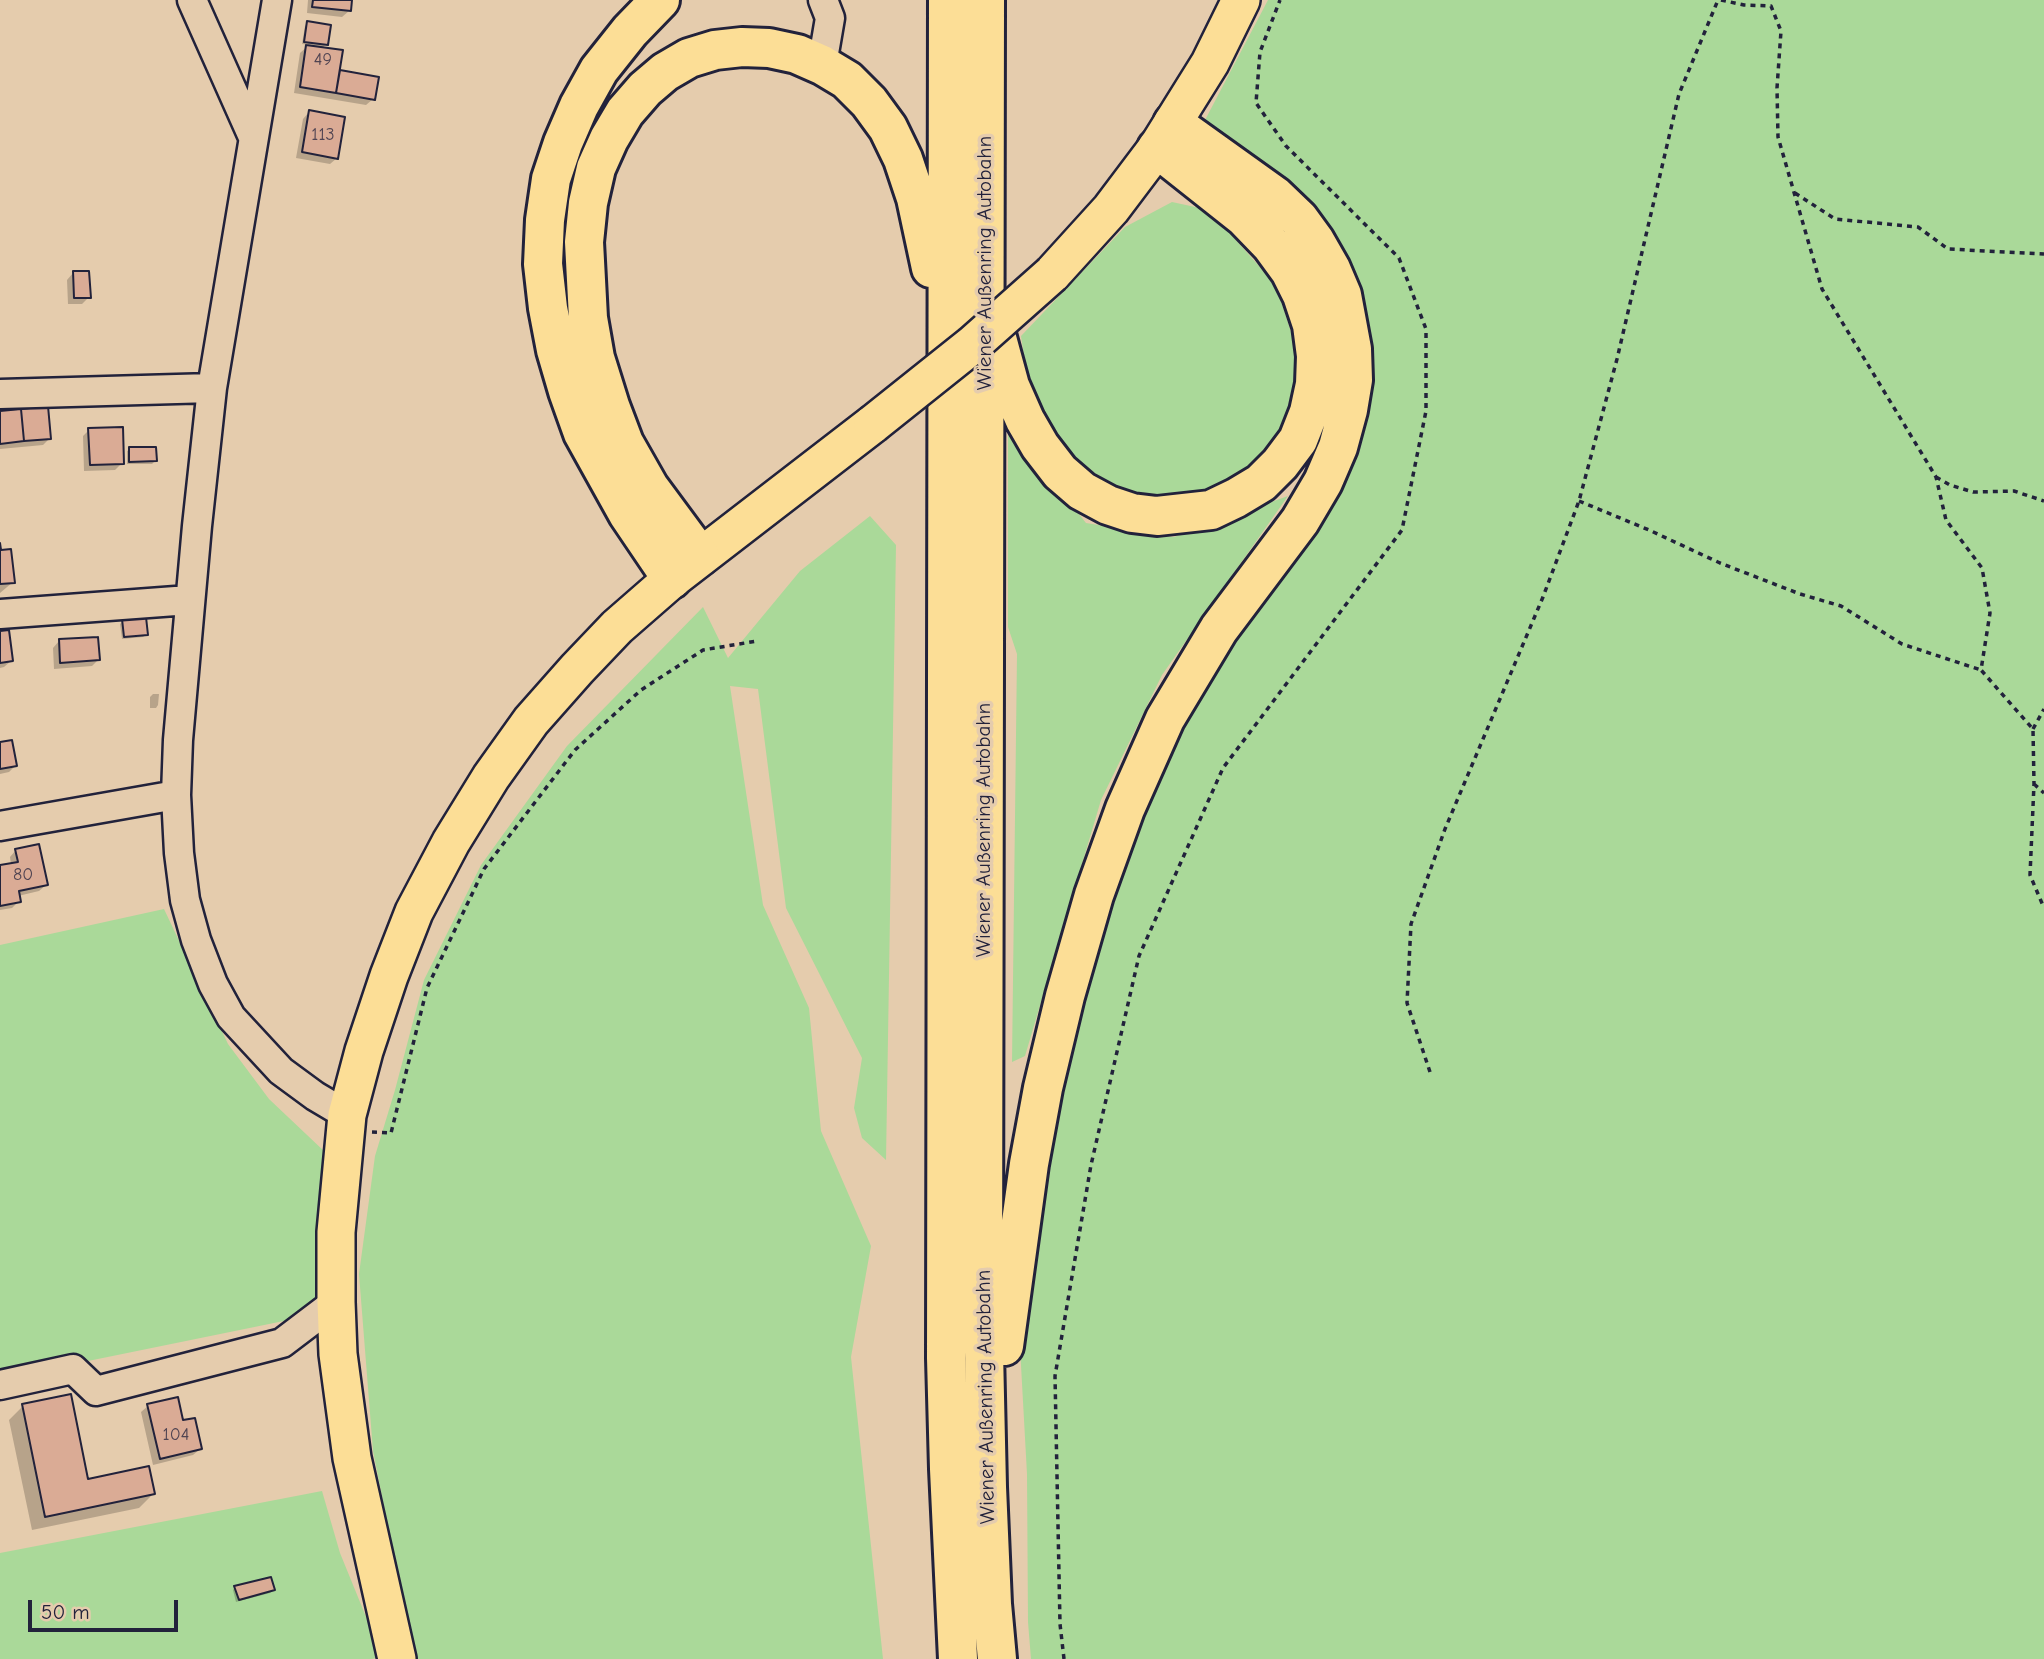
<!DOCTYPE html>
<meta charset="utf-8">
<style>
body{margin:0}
#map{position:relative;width:2044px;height:1659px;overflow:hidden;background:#e5ccad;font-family:"Comic Neue",sans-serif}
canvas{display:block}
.scale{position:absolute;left:28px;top:1600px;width:150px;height:32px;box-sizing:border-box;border:4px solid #22223b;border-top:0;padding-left:9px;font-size:21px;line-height:24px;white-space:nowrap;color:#22223b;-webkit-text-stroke:5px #e5ccad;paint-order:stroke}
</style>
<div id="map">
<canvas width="2044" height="1659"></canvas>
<div class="scale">50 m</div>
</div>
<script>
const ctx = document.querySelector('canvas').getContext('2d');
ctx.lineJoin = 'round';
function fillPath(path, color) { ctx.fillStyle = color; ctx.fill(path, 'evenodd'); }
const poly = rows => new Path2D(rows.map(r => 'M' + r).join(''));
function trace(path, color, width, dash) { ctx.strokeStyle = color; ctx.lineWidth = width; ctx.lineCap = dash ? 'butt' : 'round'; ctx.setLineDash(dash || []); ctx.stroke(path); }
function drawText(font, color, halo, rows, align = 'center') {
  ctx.font = font + ' "Comic Neue",sans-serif'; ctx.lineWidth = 7; ctx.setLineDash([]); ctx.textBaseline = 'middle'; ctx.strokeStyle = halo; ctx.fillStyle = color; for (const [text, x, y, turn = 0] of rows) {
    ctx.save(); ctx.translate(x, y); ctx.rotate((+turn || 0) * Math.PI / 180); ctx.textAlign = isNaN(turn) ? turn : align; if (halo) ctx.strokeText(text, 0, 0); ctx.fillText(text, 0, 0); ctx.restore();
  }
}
const green = poly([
 [1268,0,2044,0,2044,1659,1031,1659,1028,1622,1027,1474,1019,1329,1064,1040,1143,797,1362,400,1204,122],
 [1172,202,1209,210,1276,285,1300,360,1282,430,1250,467,1207,493,1146,498,1096,480,1056,445,1029,390,1021,336,1125,227],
 [1008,425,1086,523,1174,537,1288,496,1162,675,1101,800,1025,1056,1012,1062,1017,654,1008,627],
 [870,516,896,545,886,1160,862,1138,854,1108,862,1058,786,908,758,689,730,686,763,905,809,1008,821,1131,871,1246,851,1357,883,1659,414,1659,373,1451,359,1274,375,1156,395,1090,424,980,481,865,567,746,703,607,728,658,800,571],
 [164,909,228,1044,269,1099,325,1152,318,1314,0,1379,0,945],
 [322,1491,340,1553,382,1656,372,1659,0,1659,0,1553]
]);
const shadow = poly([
 [308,0,350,0,349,11,342,17,307,13],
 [308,23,326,44,321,49,338,72,376,78,373,99,366,105,294,93,300,53,309,45,302,44,305,26],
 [309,112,337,158,330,164,296,158,303,119],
 [73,273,89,297,82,304,68,304,67,280],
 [0,412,50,438,43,445,0,449],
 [89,430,122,463,115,470,84,471,83,436],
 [130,449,155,461,152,464,127,464,127,451],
 [0,552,13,582,0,593],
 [123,621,146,635,143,637,122,639,120,624],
 [0,633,11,661,4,667,0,668],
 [59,641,98,660,92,666,54,669,53,648],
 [153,694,159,694,158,705,156,708,150,708,150,697],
 [0,744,16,765,9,772,0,774],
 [16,850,46,885,39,891,18,896,19,901,12,908,0,910,0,867,11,865,10,857],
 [23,1406,87,1481,153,1494,139,1508,32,1530,9,1420],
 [148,1406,182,1422,200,1449,193,1455,153,1465,141,1412],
 [235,1587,273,1590,270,1593,236,1602,233,1590]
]);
const building = poly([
 [313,0,352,0,351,11,312,7,313,0],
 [307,21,331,25,328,45,304,42,307,21],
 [306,45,343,50,336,93,300,87,306,45],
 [340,70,379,77,375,100,336,93,340,70],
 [309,110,345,117,338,159,302,152,309,110],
 [73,271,89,271,91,298,74,298,73,271],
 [48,406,51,439,24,441,21,409,48,406],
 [21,409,24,441,0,444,0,411,21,409],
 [123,427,124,464,90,465,88,428,123,427],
 [129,447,156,447,157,461,129,462,129,447],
 [0,543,1,550,11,549,15,583,0,584,0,543],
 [146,617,148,635,124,637,122,619,146,617],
 [9,630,13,661,0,663,0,631,9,630],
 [98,637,100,660,60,663,59,639,98,637],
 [12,740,17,766,0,769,0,742,12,740],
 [39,844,48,885,19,891,21,902,0,906,0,865,18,862,15,849,39,844],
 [71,1394,88,1479,149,1466,155,1494,45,1517,22,1404,71,1394],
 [178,1397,183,1420,195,1418,202,1449,160,1459,147,1404,178,1397],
 [271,1577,275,1590,239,1600,234,1586,271,1577]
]);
const path = poly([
 [1721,0,1744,5,1771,6,1781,31,1777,88,1778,137,1822,289,1936,477,1946,520,1982,568,1990,613,1981,670,2033,729,2034,784,2030,875,2044,908],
 [1795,193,1835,219,1918,227,1948,249,2044,254],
 [1936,477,1950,485,1973,492,2014,491,2044,501],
 [1579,501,1649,530,1720,563,1800,594,1841,606,1902,644,1981,670],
 [2033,729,2044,709],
 [2034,784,2044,793],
 [1430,1072,1407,1003,1411,924,1445,829,1543,597,1579,501,1617,359,1679,94,1718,0],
 [372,1132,391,1133,427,988,484,869,575,750,641,690,703,650,757,641],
 [1064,1659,1060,1624,1055,1376,1091,1165,1139,956,1223,768,1402,530,1426,411,1426,329,1399,258,1286,146,1256,103,1260,52,1280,0]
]);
const minor = poly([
 [192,0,253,137],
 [277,0,212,388,197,526,178,740,176,795,179,853,185,900,196,940,213,984,231,1017,281,1071,315,1096,347,1115],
 [822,65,830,18,823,0],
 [0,394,212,388],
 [0,614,189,600],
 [0,826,176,795],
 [0,1385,73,1369,96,1391,282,1343,336,1302]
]);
const major = poly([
 [1052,274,1111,209,1157,148,1210,63,1241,0],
 [397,1659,352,1458,338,1354,336,1302,336,1232,347,1115,364,1051,389,976,414,912,451,842,491,777,531,721,577,669,617,627,672,579,873,424]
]);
const highway = poly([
 [660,0,630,31,599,70,579,106,563,143,551,179,545,220,543,264,548,308,556,350,568,391,583,433,628,514,672,579],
 [948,0,946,1358,949,1469,958,1659],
 [985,0,983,1306,987,1487,992,1604,997,1659],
 [997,338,1010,386,1025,420,1040,446,1060,472,1082,491,1108,505,1132,513,1157,516,1211,510,1236,498,1261,483,1280,464,1298,440,1309,412,1315,384,1316,356,1312,325,1302,295,1290,271,1271,245,1244,217,1157,148],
 [700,556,649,487,624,443,610,406,595,358,588,318,584,242,588,203,596,168,609,139,625,112,645,89,665,72,689,58,715,50,742,47,769,48,797,54,822,65,847,80,869,102,888,128,903,159,916,198,931,268],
 [1004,1346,1029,1164,1043,1088,1065,996,1094,895,1125,809,1165,719,1219,629,1300,521,1323,482,1338,447,1348,410,1353,380,1352,349,1342,295,1331,269,1315,241,1299,219,1275,196,1173,123]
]);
const majorBridge = poly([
 [873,424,972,345,1052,274]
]);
const numberNames = [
 ["49",323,60],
 ["113",323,135],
 ["80",23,875],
 ["104",176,1435]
];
const streetNames = [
 ["Wiener Außenring Autobahn",985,263,-90],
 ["Wiener Außenring Autobahn",984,830,-90],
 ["Wiener Außenring Autobahn",986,1397,-91]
];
fillPath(green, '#aad999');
fillPath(shadow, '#0003');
fillPath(building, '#daab95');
trace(building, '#22223b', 2);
trace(minor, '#22223b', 33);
trace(major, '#22223b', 42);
trace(highway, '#22223b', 44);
trace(path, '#22223b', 3.5, [5, 5]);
trace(minor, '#e5ccad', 28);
trace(major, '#fcde96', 37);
trace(highway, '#fcde96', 38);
trace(majorBridge, '#22223b', 42, []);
trace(majorBridge, '#fcde96', 37);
drawText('18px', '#504452', null, numberNames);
drawText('21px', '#22223b', '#e5ccad', streetNames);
</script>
